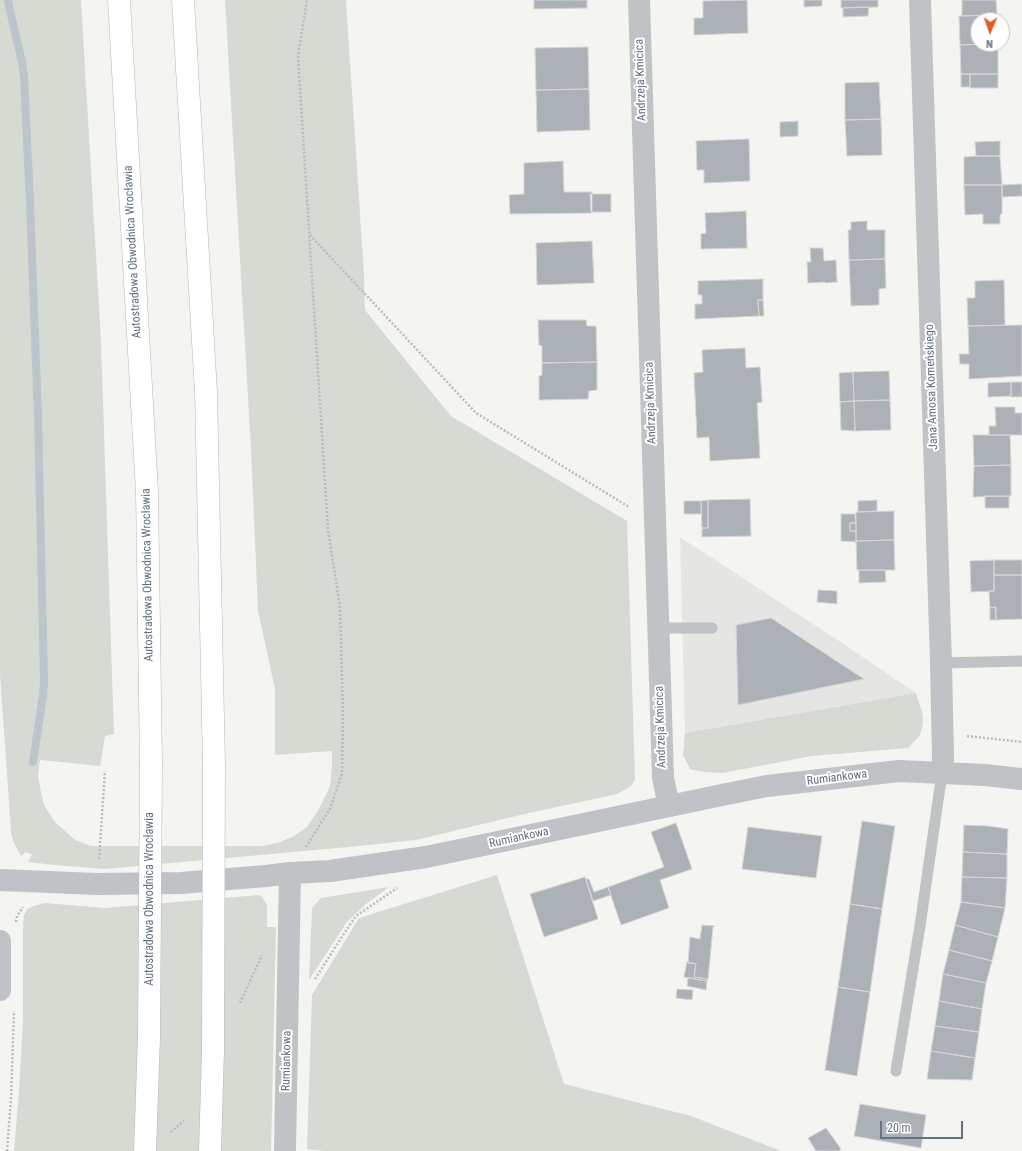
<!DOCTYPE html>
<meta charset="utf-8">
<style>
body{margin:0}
#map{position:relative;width:1022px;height:1151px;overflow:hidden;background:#f4f5f0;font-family:"Roboto Condensed",sans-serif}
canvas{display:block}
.north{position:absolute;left:970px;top:12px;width:40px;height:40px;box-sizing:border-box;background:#fff;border:1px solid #c1c7cd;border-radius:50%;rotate:182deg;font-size:11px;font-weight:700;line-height:16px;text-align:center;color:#647281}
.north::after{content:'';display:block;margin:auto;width:14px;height:18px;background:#e15c24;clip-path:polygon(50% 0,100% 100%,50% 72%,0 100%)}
.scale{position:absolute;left:880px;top:1121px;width:83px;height:18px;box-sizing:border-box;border:2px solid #647281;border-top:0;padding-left:5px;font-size:12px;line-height:14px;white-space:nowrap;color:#647281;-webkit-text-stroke:3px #fff;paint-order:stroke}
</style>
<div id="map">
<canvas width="1022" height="1151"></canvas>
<div class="north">N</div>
<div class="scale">20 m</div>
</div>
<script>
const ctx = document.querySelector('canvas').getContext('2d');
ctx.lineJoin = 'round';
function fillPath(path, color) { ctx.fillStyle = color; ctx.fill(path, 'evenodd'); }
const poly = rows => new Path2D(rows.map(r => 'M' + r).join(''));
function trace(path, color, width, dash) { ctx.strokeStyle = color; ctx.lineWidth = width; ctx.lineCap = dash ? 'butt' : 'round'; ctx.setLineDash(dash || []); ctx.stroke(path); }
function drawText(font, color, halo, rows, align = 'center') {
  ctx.font = font + ' "Roboto Condensed",sans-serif'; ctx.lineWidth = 4; ctx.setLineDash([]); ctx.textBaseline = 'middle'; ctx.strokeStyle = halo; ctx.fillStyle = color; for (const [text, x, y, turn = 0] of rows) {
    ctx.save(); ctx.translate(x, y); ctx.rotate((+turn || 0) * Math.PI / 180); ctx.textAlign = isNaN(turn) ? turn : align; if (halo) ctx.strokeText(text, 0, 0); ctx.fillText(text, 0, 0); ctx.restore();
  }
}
const built = poly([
 [680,537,839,641,916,693,685,733]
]);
const green = poly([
 [0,0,81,0,101,341,114,734,105,736,100,766,40,760,38,775,41,793,44,805,55,822,75,840,91,846,264,846,280,842,294,836,307,827,319,809,330,786,332,765,332,751,275,755,275,689,258,611,251,449,225,0,346,0,364,275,365,310,451,416,627,521,635,780,631,786,617,794,520,815,416,840,349,847,105,869,54,865,28,862,32,855,26,852,21,856,13,841,11,833,0,673],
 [916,693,923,715,923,725,920,735,908,748,812,756,722,773,703,772,690,769,683,755,685,733],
 [497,875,564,1084,691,1116,781,1151,323,1151,307,1149,312,995,359,918],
 [389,887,366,904,347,922,309,980,312,908,321,898],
 [259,895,262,897,267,905,267,927,276,927,271,1151,14,1151,19,1092,23,1018,23,925,24,915,27,909,34,906,45,903,105,908]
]);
const stream = poly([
 [8,0,9,6,22,62,24,77,30,202,38,417,44,682,43,695,33,762]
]);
const building = poly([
 [534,0,587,0,587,8,534,9,534,0],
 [747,0,748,33,694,35,694,18,703,18,703,1,747,0],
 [804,0,822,0,822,6,804,7,804,0],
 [841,0,878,0,878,7,841,8,841,0],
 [962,0,996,0,997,15,962,16,962,0],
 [860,7,869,7,868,16,843,17,843,8,860,7],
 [997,15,997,20,978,20,978,44,994,44,960,45,959,16,997,15],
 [986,44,998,44,998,74,961,74,960,45,986,44],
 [588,47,589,89,536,90,535,48,588,47],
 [961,74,970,74,970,87,961,87,961,74],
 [970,74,998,74,998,88,970,88,970,74],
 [879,82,881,119,845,120,845,83,879,82],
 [589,89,590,130,537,132,536,90,589,89],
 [881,119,882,155,847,156,845,120,881,119],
 [798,121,798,136,780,137,780,122,798,121],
 [749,139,750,181,704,183,704,170,697,170,696,141,749,139],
 [1000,141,1000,156,976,156,975,142,1000,141],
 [976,156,1000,156,1002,185,964,185,964,157,976,156],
 [563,161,564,192,592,192,592,213,510,214,509,195,524,194,524,163,563,161],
 [1022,184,1022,196,1002,197,1002,185,1022,184],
 [964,185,1002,185,1002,214,1000,215,1000,224,983,224,983,214,965,215,964,185],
 [590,194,611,194,611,212,591,212,590,194],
 [746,211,747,248,701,249,701,234,706,233,705,213,746,211],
 [867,221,867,230,885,230,885,259,849,260,848,230,851,230,851,222,867,221],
 [592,241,594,283,537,285,536,243,592,241],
 [810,248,823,248,824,261,836,260,837,282,825,283,825,282,808,283,807,262,811,262,810,248],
 [885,259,886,288,879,289,879,305,851,306,849,260,885,259],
 [763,279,763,300,758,300,759,316,695,319,695,304,702,304,702,295,698,295,698,281,763,279],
 [1004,280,1005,325,968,326,967,298,975,298,975,281,1004,280],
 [758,300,763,300,764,316,759,316,758,300],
 [538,320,586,320,587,326,596,326,597,362,542,363,542,346,539,345,538,320],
 [1022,325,1022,376,969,379,969,364,960,364,959,354,969,354,968,326,1022,325],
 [745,348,746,368,760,367,762,402,757,403,760,458,710,461,709,437,697,438,694,373,703,372,702,350,745,348],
 [597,362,597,390,589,391,588,399,539,400,539,376,542,375,542,363,597,362],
 [889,371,890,400,854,401,853,372,889,371],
 [853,372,854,401,840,402,839,373,853,372],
 [1011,382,1011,396,988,397,988,383,1011,382],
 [1011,382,1022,382,1022,397,1011,397,1011,382],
 [890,400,891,430,855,431,854,401,890,400],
 [854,401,855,431,841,430,840,402,854,401],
 [995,407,1015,407,1015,413,1022,413,1022,435,989,435,989,426,996,426,995,407],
 [973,435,1010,435,1011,465,974,466,973,435],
 [1011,465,1011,496,973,497,974,466,1011,465],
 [985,496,1009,496,1009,508,985,508,985,496],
 [750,499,751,536,702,537,702,528,708,528,708,500,750,499],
 [708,500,708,528,702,528,701,501,708,500],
 [877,500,877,511,858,512,858,501,877,500],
 [684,501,701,501,701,514,684,514,684,501],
 [894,511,894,540,856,541,856,512,894,511],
 [841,514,855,514,856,523,850,523,850,531,856,531,856,542,841,541,841,514],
 [850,523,856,523,856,531,850,531,850,523],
 [894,540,895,570,857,570,856,541,894,540],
 [994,560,994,591,971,592,970,561,994,560],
 [994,560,1022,560,1022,575,994,575,994,560],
 [859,570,885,570,886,582,859,583,859,570],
 [994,575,1022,575,1022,619,996,620,996,607,990,608,989,591,994,591,994,575],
 [818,590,837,591,837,604,817,602,818,590],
 [995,607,996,620,990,620,990,608,995,607],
 [771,618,864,679,738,705,736,625,771,618],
 [862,821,895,826,882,909,850,904,862,821],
 [676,823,692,869,660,880,669,908,621,925,608,887,664,867,651,832,676,823],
 [964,825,988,826,1008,829,1007,854,963,852,964,825],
 [748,827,822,836,816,878,742,869,748,827],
 [963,852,1007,854,1007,878,962,877,963,852],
 [585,877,598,919,544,937,530,894,585,877],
 [962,877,1007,878,1005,908,961,902,962,877],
 [586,879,589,879,594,892,608,887,611,895,593,901,586,879],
 [961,902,1005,908,998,937,955,925,961,902],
 [850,904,882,909,870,992,838,987,850,904],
 [702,925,715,926,713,927,708,979,694,977,696,964,688,963,690,937,700,939,702,925],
 [955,925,998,937,992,961,949,950,955,925],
 [949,950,992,961,986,983,943,974,949,950],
 [687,962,696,964,694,977,708,979,707,981,684,977,687,962],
 [943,974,986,983,982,1009,939,1001,943,974],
 [688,978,707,981,706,990,687,986,688,978],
 [838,987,870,992,857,1076,825,1070,838,987],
 [677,989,693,990,692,1000,676,998,677,989],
 [939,1001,982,1009,979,1032,935,1026,939,1001],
 [935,1026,979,1032,975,1058,931,1051,935,1026],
 [931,1051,975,1058,972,1080,927,1079,931,1051],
 [860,1104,926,1115,921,1148,854,1136,860,1104],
 [826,1128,841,1149,839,1151,816,1151,808,1138,826,1128]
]);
const path = poly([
 [310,235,476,413,629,507],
 [967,736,1022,742],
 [306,847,330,809,342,774,343,713,340,607,328,530,298,56,307,0],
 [99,859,105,771],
 [16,922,17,916,23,907],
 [315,979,343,935,356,916,397,888],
 [240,1003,262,955],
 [171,1132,184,1121],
 [7,1151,11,1099,14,1011]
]);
const lane = poly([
 [658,628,712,628],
 [941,663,1022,661],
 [896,1071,920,926,942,773]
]);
const street = poly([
 [639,0,663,778,669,806],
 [920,0,941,663,943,757,942,773],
 [0,880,97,884,181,883,266,876,290,873,330,871,426,857,450,852,722,795,767,786,899,771,985,775,1022,779],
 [0,941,0,990],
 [285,1151,290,873]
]);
const highway = poly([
 [119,0,147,492,151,765],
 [183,0,206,392,214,765]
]);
const highwayBridge = poly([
 [145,1151,149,1037,151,765],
 [210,1151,213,1051,214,765]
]);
const streetNames = [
 ["Andrzeja Kmicica",641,80,-92],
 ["Autostradowa Obwodnica Wrocławia",133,252,-93],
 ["Jana Amosa Komeńskiego",932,387,-92],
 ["Andrzeja Kmicica",651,403,-92],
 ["Autostradowa Obwodnica Wrocławia",148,575,-91],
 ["Andrzeja Kmicica",661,727,-92],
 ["Rumiankowa",837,778,-7],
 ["Rumiankowa",519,838,-12],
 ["Autostradowa Obwodnica Wrocławia",150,899,-90],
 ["Rumiankowa",287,1061,-89]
];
fillPath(built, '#e5e6e4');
fillPath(green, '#d5dbd2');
trace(stream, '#bbc5cb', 8);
fillPath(building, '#abb1b6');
trace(building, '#d5d6d3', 1);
trace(highway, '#b4b7ba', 23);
trace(path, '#b9bbbd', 2.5, [2, 2]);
trace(lane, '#bfc3c6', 11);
trace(street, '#bfc3c6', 22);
trace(highway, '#fff', 22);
trace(highwayBridge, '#b4b7ba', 23, []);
trace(highwayBridge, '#fff', 22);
drawText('12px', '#647281', '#fff', streetNames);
</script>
